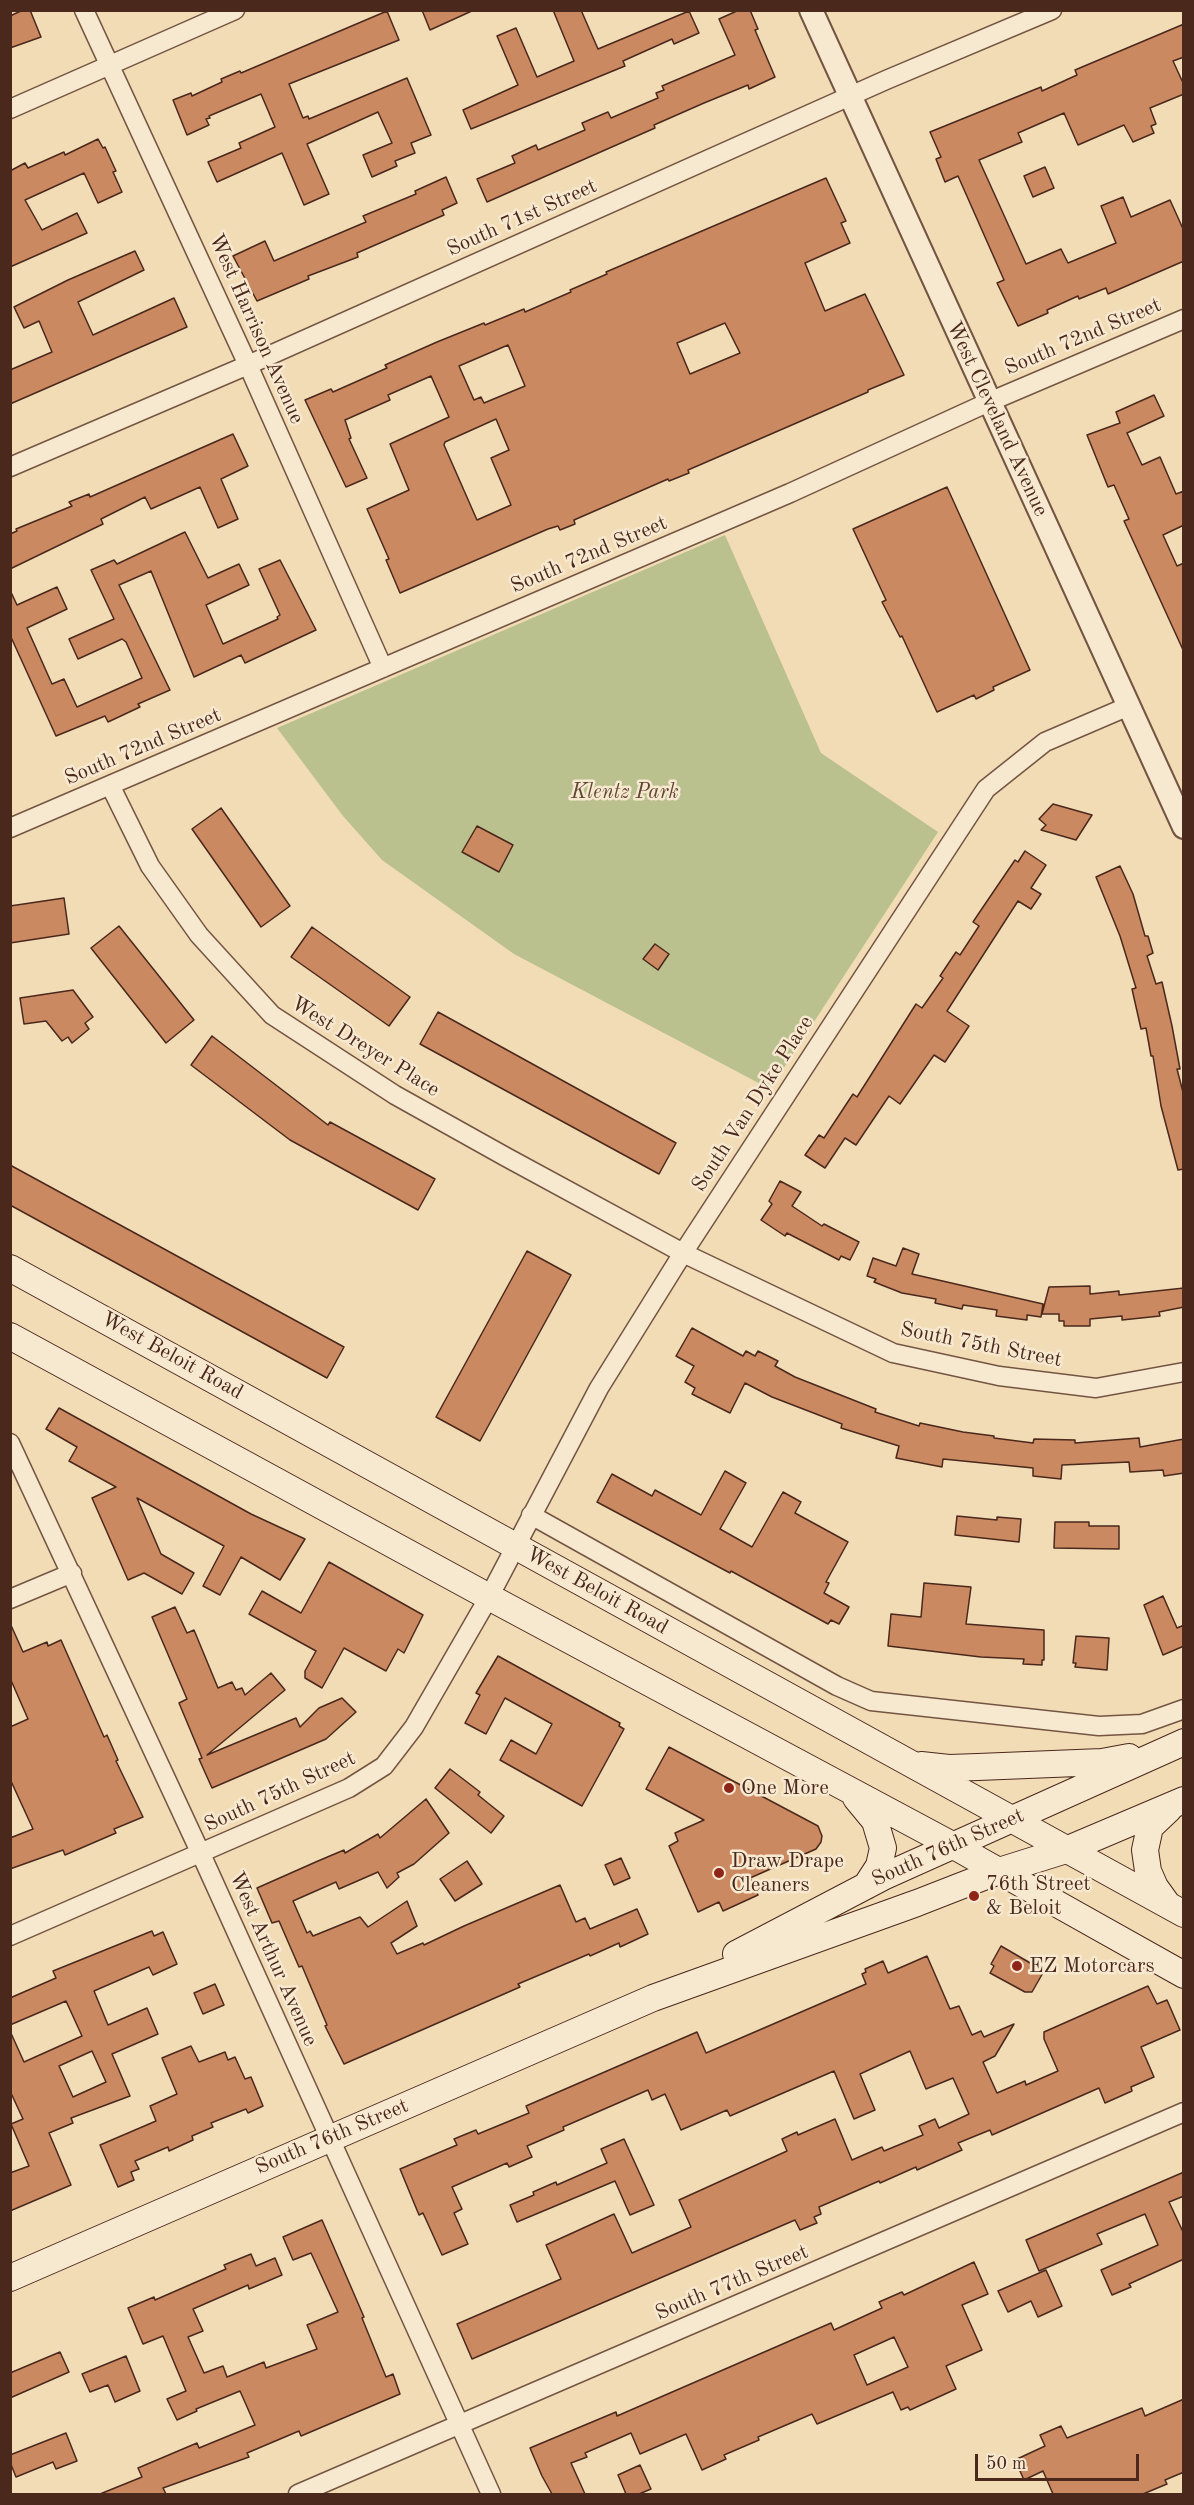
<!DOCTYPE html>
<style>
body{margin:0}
#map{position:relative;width:1194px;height:2505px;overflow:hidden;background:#f2dcb6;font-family:"Old Standard TT",serif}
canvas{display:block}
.frame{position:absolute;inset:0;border:12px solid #4a281c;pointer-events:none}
.scale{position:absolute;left:975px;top:2454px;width:164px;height:27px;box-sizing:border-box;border:3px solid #4a281c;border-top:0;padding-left:8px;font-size:18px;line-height:21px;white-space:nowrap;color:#4a281c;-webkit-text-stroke:4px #f7e8d0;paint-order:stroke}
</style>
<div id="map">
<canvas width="1194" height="2505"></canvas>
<div class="frame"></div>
<div class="scale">50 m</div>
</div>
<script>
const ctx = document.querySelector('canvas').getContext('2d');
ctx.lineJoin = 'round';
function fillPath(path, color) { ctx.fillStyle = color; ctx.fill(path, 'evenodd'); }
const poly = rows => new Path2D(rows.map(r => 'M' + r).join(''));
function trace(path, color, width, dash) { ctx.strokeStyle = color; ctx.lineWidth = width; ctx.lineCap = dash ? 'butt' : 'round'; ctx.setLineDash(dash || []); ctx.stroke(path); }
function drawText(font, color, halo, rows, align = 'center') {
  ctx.font = font + ' "Old Standard TT",serif'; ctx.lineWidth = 5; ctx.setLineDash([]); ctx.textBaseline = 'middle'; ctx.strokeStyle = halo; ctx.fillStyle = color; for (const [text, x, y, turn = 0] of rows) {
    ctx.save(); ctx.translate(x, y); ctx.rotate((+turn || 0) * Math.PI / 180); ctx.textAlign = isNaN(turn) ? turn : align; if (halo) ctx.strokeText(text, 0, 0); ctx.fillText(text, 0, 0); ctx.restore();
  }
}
const green = poly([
 [725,535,821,753,938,832,770,1089,514,954,382,860,343,816,277,728]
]);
const building = poly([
 [23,10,30,10,41,37,10,48,10,16,23,10],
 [422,10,474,10,430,30,422,10],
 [553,10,581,10,598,49,689,11,699,33,674,44,672,39,623,61,625,66,471,129,463,110,518,85,497,36,516,28,537,77,574,61,553,10],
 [739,10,750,10,758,29,755,30,775,77,749,89,748,85,704,103,654,125,655,128,487,202,477,179,515,163,512,156,536,145,538,150,585,130,582,123,608,112,611,118,658,98,656,93,664,90,662,86,735,55,719,19,739,10],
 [387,11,399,40,289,84,303,118,308,116,309,119,407,78,431,135,411,143,415,153,395,161,397,166,372,177,363,155,392,143,378,112,307,144,329,194,304,205,282,153,217,182,208,162,241,148,239,143,275,127,261,94,209,116,210,118,206,119,209,125,187,135,173,100,191,93,192,96,222,82,221,79,240,71,241,73,387,11],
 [1184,24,1184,57,1173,61,1184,85,1184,94,1150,108,1156,124,1151,126,1154,133,1133,142,1124,125,1078,145,1064,113,1018,133,1022,142,979,160,1026,264,1061,249,1068,263,1116,243,1101,206,1123,197,1131,217,1170,200,1184,231,1184,261,1108,294,1106,288,1079,299,1078,296,1047,310,1048,313,1018,326,997,283,1004,280,958,176,945,182,936,159,941,157,930,132,1041,87,1042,91,1077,75,1075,70,1184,24],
 [98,139,103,148,105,147,116,171,113,172,122,192,98,203,84,173,25,200,42,230,77,213,87,233,10,267,10,171,25,163,28,168,64,152,65,155,98,139],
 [1045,167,1054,188,1033,197,1024,176,1045,167],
 [446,177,457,203,442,210,444,215,357,253,358,257,308,276,309,279,257,301,233,256,265,241,274,261,366,222,363,216,416,194,415,191,446,177],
 [826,178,846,221,841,223,850,243,805,263,825,311,865,294,904,375,868,390,868,392,688,470,689,473,669,481,668,479,574,520,575,524,560,530,558,526,548,529,400,593,386,560,389,559,367,509,409,490,390,444,449,417,431,376,388,395,390,400,345,420,351,438,349,439,367,478,346,487,305,400,331,389,333,392,387,368,385,365,437,342,484,323,485,325,524,309,525,312,571,292,570,290,607,274,606,272,826,178],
 [725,323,740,353,690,374,677,343,725,323],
 [508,345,525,386,484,403,481,397,474,400,459,366,508,345],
 [496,419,509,450,491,458,511,505,477,520,444,445,445,442,496,419],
 [135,251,144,270,78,302,93,335,174,298,187,327,10,404,10,370,52,352,39,321,24,328,14,307,68,280,135,251],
 [1154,395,1164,416,1127,433,1142,465,1160,457,1176,494,1184,491,1184,525,1163,535,1177,566,1184,563,1184,652,1124,521,1129,519,1114,485,1108,487,1087,435,1120,423,1116,412,1154,395],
 [233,434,248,466,221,479,238,519,218,528,200,487,151,509,145,497,101,519,103,524,10,569,10,534,17,531,16,529,72,506,69,502,89,494,90,497,233,434],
 [947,487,1030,670,993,687,994,690,976,699,974,695,937,712,902,636,900,637,882,602,886,600,853,529,947,487],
 [185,532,208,578,239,564,249,585,206,605,223,644,278,619,277,617,280,615,259,569,280,560,316,630,245,663,241,655,194,677,151,571,119,585,170,690,138,704,140,707,108,722,105,716,56,736,10,635,10,590,17,605,57,587,67,609,27,628,52,684,64,679,77,707,142,678,126,642,122,639,78,659,69,639,114,619,91,570,114,560,117,564,185,532],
 [1053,804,1092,815,1076,840,1041,830,1046,825,1039,819,1053,804],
 [221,808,290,906,261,927,192,829,221,808],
 [477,826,513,845,499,872,462,852,477,826],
 [1025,851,1046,865,1031,888,1041,894,1031,909,1018,901,947,1011,969,1026,945,1062,934,1055,900,1104,889,1096,856,1145,845,1138,825,1168,805,1155,819,1135,824,1138,853,1094,857,1097,916,1004,922,1008,943,978,940,976,956,952,960,955,979,926,973,922,979,913,1015,860,1018,862,1025,851],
 [1120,866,1133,894,1145,936,1148,936,1153,953,1147,956,1156,984,1162,982,1172,1026,1180,1069,1177,1069,1184,1096,1184,1169,1178,1170,1161,1106,1153,1056,1151,1056,1146,1028,1141,1029,1132,989,1136,988,1120,936,1096,877,1120,866],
 [64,898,69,934,10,943,10,906,64,898],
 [119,926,194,1020,166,1043,91,948,119,926],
 [312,927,410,997,389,1026,291,957,312,927],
 [655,944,669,954,658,970,643,959,655,944],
 [73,990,93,1017,85,1023,89,1029,72,1043,68,1037,62,1041,46,1021,24,1024,20,998,73,990],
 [438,1012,676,1143,659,1174,420,1044,438,1012],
 [212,1036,328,1125,330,1122,435,1179,418,1210,290,1140,191,1065,212,1036],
 [10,1165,344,1347,327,1378,10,1205,10,1165],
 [780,1181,801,1192,792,1206,822,1226,824,1224,859,1242,850,1260,841,1256,839,1260,787,1233,785,1236,761,1220,772,1204,769,1201,780,1181],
 [903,1248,919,1254,912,1274,1043,1304,1041,1317,1027,1315,1027,1320,996,1316,997,1310,963,1305,962,1309,935,1303,936,1299,902,1293,874,1282,876,1279,867,1276,873,1258,896,1266,903,1248],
 [527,1251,571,1275,480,1441,436,1417,527,1251],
 [1090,1286,1090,1294,1119,1291,1119,1295,1184,1288,1184,1307,1159,1312,1160,1316,1122,1320,1122,1316,1090,1319,1090,1326,1064,1326,1064,1321,1059,1321,1059,1314,1042,1314,1049,1287,1090,1286],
 [692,1328,743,1356,746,1351,755,1356,758,1351,778,1361,775,1366,795,1377,876,1409,875,1412,919,1426,920,1423,963,1432,994,1436,994,1438,1033,1443,1034,1439,1075,1440,1075,1443,1139,1438,1140,1447,1184,1439,1184,1473,1164,1476,1163,1470,1130,1472,1129,1462,1062,1465,1061,1479,1033,1476,1033,1468,943,1459,942,1467,896,1458,899,1446,841,1428,842,1424,772,1397,745,1383,730,1413,692,1394,695,1388,685,1382,694,1366,676,1356,692,1328],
 [59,1408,251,1514,305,1539,280,1580,241,1557,220,1595,203,1586,224,1546,137,1498,161,1554,194,1573,182,1594,144,1573,128,1580,92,1498,116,1487,69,1461,77,1447,46,1429,59,1408],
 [725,1471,746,1483,720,1529,752,1547,783,1492,801,1502,795,1513,848,1542,826,1582,829,1583,824,1593,849,1607,839,1624,831,1620,828,1624,731,1571,730,1573,597,1502,612,1474,652,1496,655,1490,701,1515,725,1471],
 [957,1516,997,1520,997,1517,1021,1519,1019,1542,955,1535,957,1516],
 [1055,1522,1089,1522,1089,1526,1119,1526,1119,1549,1054,1548,1055,1522],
 [329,1562,423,1615,404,1653,398,1649,386,1671,344,1648,322,1688,305,1678,305,1671,316,1651,249,1614,262,1591,301,1613,329,1562],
 [924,1583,971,1587,966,1624,1044,1630,1044,1660,1042,1660,1042,1665,1023,1664,1024,1659,981,1657,888,1646,891,1614,921,1617,924,1583],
 [1163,1596,1177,1628,1184,1625,1184,1646,1163,1655,1144,1605,1163,1596],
 [175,1607,187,1633,194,1630,218,1688,232,1682,236,1690,242,1688,245,1695,271,1673,285,1690,207,1755,296,1718,300,1727,319,1708,342,1698,356,1712,326,1739,212,1788,199,1759,202,1758,179,1703,187,1699,152,1617,175,1607],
 [10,1623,23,1652,47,1642,48,1646,61,1640,104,1737,107,1735,118,1760,116,1761,143,1817,114,1829,116,1833,65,1855,63,1850,10,1869,10,1838,33,1829,10,1779,10,1727,28,1719,10,1678,10,1623],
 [1076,1636,1109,1638,1107,1670,1075,1667,1076,1663,1073,1663,1076,1636],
 [498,1656,620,1723,619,1726,624,1729,582,1806,500,1760,511,1740,536,1754,552,1724,505,1698,486,1734,465,1723,480,1695,476,1693,498,1656],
 [669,1747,818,1826,822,1836,821,1842,816,1849,750,1878,758,1895,723,1911,719,1902,698,1912,669,1846,678,1841,675,1833,704,1820,646,1789,669,1747],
 [450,1769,480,1792,478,1795,504,1816,491,1833,435,1788,450,1769],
 [426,1799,449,1833,414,1864,397,1873,399,1877,387,1888,378,1872,339,1889,336,1882,293,1901,307,1933,310,1931,313,1936,360,1917,368,1927,407,1901,417,1926,391,1943,397,1954,423,1943,424,1945,464,1926,560,1885,576,1922,585,1918,590,1929,637,1909,648,1934,620,1947,619,1943,590,1956,589,1954,518,1984,520,1987,344,2064,325,2026,327,2025,302,1966,299,1967,279,1921,272,1923,257,1888,318,1861,344,1850,345,1853,378,1834,380,1838,426,1799],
 [621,1858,630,1878,614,1885,605,1865,621,1858],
 [467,1861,482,1884,455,1901,440,1879,467,1861],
 [152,1931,154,1936,163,1932,177,1964,153,1975,149,1967,94,1991,108,2025,147,2008,158,2034,112,2054,130,2096,71,2118,73,2123,49,2133,71,2185,10,2211,10,2173,29,2166,11,2124,23,2119,10,2091,10,2031,24,2062,82,2036,66,2001,10,2025,10,1998,56,1978,53,1971,152,1931],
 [92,2051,106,2082,73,2097,59,2066,92,2051],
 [1001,1946,1044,1971,1032,1992,1025,1992,990,1973,994,1966,991,1964,1001,1946],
 [927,1956,950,2009,959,2006,972,2035,981,2031,984,2037,1014,2024,995,2056,983,2062,997,2093,1025,2081,1026,2085,1058,2071,1044,2039,1044,2032,1148,1986,1157,2004,1167,2000,1180,2030,1141,2047,1154,2077,1131,2087,1132,2091,1105,2103,1099,2088,992,2135,990,2130,958,2143,962,2150,917,2170,916,2167,880,2183,879,2181,819,2207,821,2214,814,2217,817,2223,800,2230,795,2220,472,2359,457,2324,561,2279,546,2245,614,2214,632,2253,691,2227,679,2200,787,2151,782,2139,797,2132,798,2135,835,2119,852,2160,882,2147,884,2151,923,2135,919,2126,935,2119,939,2128,969,2114,953,2078,926,2089,910,2051,860,2074,875,2110,854,2119,834,2071,730,2116,727,2110,681,2130,665,2094,652,2100,648,2090,563,2127,564,2130,527,2146,532,2157,509,2167,507,2163,452,2187,462,2209,454,2213,468,2244,442,2255,423,2213,419,2215,400,2169,457,2145,454,2139,476,2130,478,2134,529,2113,526,2106,697,2032,706,2053,866,1984,862,1974,866,1972,865,1969,883,1961,888,1973,927,1956],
 [215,1984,224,2005,203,2014,194,1993,215,1984],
 [191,2046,199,2062,225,2052,228,2060,235,2057,245,2079,251,2077,263,2106,248,2113,246,2109,211,2123,213,2127,192,2136,193,2140,169,2151,168,2147,135,2161,139,2169,131,2172,134,2180,118,2187,100,2145,156,2121,150,2106,177,2094,162,2058,191,2046],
 [624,2139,654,2205,630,2215,615,2181,517,2222,510,2205,534,2195,533,2192,556,2182,557,2185,607,2163,601,2149,624,2139],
 [1184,2172,1184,2196,1169,2202,1184,2234,1184,2259,1129,2284,1131,2287,1112,2295,1101,2270,1158,2245,1145,2214,1097,2234,1102,2244,1039,2271,1026,2240,1184,2172],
 [322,2220,364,2317,362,2318,386,2377,393,2374,400,2394,301,2436,299,2431,247,2453,249,2457,163,2488,166,2494,100,2494,142,2477,138,2468,197,2443,199,2448,255,2425,240,2391,196,2409,197,2411,177,2420,167,2399,186,2391,163,2336,143,2344,128,2308,154,2297,155,2300,226,2269,224,2265,251,2254,256,2266,275,2258,282,2275,249,2289,248,2285,193,2309,203,2331,188,2337,204,2373,223,2366,227,2377,264,2362,266,2368,317,2349,307,2325,338,2312,311,2253,293,2260,283,2237,322,2220],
 [974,2262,988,2294,962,2305,982,2350,946,2366,956,2389,910,2410,908,2407,901,2410,893,2392,817,2424,812,2414,758,2437,759,2440,724,2455,726,2459,702,2470,686,2434,640,2454,631,2433,585,2453,587,2457,571,2463,585,2494,552,2494,542,2476,530,2448,616,2412,617,2416,831,2323,834,2330,882,2308,879,2302,902,2292,904,2295,974,2262],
 [894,2337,908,2367,867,2385,854,2355,894,2337],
 [1046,2270,1062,2306,1038,2317,1031,2301,1008,2312,998,2291,1046,2270],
 [60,2352,69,2372,10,2398,10,2373,60,2352],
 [126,2356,140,2391,115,2402,108,2385,90,2392,82,2374,126,2356],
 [1184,2399,1184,2472,1165,2480,1167,2484,1143,2494,1053,2494,1043,2471,1024,2480,1015,2460,1045,2446,1040,2435,1061,2426,1067,2438,1142,2408,1145,2416,1184,2399],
 [66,2433,77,2461,56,2469,53,2462,16,2477,10,2462,10,2455,66,2433],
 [640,2465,651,2489,639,2494,626,2494,618,2475,640,2465]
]);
const minor = poly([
 [84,10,248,365,383,668],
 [10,109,235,10],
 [10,467,248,365,886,80,1052,10],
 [110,785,150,866,199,935,272,1015,395,1095,506,1157,683,1253,893,1353,999,1376,1096,1388,1184,1372],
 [10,828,790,493,989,402,1184,319],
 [10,1443,201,1854,491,2494],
 [531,1515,837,1686,871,1701,1099,1726,1142,1724,1184,1709],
 [10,1599,72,1573],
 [10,1936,349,1788,384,1766,414,1727,489,1597,599,1388,683,1253,986,789,1045,742,1129,706],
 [298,2494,1184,2112]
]);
const tertiary = poly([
 [811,10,1184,827]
]);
const secondary = poly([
 [10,1268,1184,1914],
 [10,1336,489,1597,954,1846,1184,1975],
 [921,1765,949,1768,978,1767,1102,1762,1129,1757],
 [856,1798,875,1821,883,1848,879,1866,866,1886],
 [1168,1905,1155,1887,1148,1871,1145,1850,1150,1827,1169,1809],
 [736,1954,883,1877,1184,1742],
 [10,2278,653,1998,917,1903,999,1871,1066,1850,1184,1800]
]);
const markers = [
 [729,1788,6,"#8f2418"],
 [719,1873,6,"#8f2418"],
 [974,1896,6,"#8f2418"],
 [1017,1966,6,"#8f2418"]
];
const streetNames = [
 ["South 71st Street",522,218,-24],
 ["West Harrison Avenue",256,329,66],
 ["South 72nd Street",1083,337,-23],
 ["West Cleveland Avenue",997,419,65],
 ["South 72nd Street",589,555,-23],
 ["South 72nd Street",143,747,-23],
 ["West Dreyer Place",365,1047,32],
 ["South Van Dyke Place",753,1104,-57],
 ["South 75th Street",981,1345,11],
 ["West Beloit Road",172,1356,29],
 ["West Beloit Road",597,1591,29],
 ["South 75th Street",280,1792,-25],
 ["South 76th Street",948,1848,-24],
 ["West Arthur Avenue",273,1959,66],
 ["South 76th Street",332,2137,-23],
 ["South 77th Street",732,2283,-23]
];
const parkNames = [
 ["Klentz Park",625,792]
];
const poiNames = [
 ["One More",741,1788],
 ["Draw Drape",731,1861],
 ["Cleaners",731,1885],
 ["76th Street",986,1884],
 ["& Beloit",986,1908],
 ["EZ Motorcars",1029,1966]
];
fillPath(green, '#bac08e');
fillPath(building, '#cb8962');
trace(building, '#4a281c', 1.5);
trace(minor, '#745542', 21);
trace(tertiary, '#745542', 26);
trace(secondary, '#4a281c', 28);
trace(minor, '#f7e8d0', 18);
trace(tertiary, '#f7e8d0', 22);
trace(secondary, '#f7e8d0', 26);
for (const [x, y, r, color] of markers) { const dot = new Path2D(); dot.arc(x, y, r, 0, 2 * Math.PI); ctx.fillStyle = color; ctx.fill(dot); trace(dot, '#f7e8d0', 2); }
drawText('21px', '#4a281c', '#f7e8d0', streetNames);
drawText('italic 21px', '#604633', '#f7e8d0', parkNames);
drawText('21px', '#4a281c', '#f7e8d0', poiNames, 'left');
</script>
